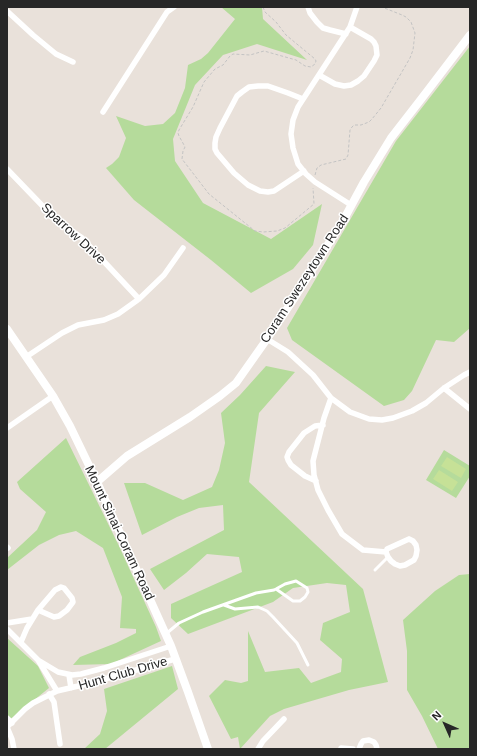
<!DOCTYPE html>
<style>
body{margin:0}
#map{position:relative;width:477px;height:756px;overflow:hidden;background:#e9e1da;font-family:Arial,sans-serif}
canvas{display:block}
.frame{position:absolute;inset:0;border:8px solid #272727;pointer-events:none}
.north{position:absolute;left:425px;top:704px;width:40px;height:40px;-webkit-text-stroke:3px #fff;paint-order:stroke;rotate:315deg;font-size:11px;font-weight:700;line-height:16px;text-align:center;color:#272727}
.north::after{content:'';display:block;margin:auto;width:14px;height:18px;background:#272727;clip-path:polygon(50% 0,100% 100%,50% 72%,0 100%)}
</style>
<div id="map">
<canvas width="477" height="756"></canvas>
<div class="frame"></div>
<div class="north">N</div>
</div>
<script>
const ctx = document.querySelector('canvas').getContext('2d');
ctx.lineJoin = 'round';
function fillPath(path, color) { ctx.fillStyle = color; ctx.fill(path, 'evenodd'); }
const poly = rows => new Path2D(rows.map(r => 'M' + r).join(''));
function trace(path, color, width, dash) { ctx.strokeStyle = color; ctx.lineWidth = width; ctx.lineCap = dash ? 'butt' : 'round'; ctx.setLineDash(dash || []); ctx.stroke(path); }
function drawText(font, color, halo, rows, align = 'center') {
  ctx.font = font + ' Arial,sans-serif'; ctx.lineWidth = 3; ctx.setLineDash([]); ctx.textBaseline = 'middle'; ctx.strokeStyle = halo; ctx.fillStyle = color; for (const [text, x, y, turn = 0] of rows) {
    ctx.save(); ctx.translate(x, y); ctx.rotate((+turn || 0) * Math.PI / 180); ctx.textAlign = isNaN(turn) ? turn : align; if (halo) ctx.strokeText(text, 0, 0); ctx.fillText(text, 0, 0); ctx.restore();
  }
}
const green = poly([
 [221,7,262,7,263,19,307,60,257,44,223,55,195,85,173,139,175,161,203,203,271,239,322,204,313,245,293,269,251,293,211,260,134,200,106,168,112,164,119,157,126,138,116,116,145,126,163,124,175,113,185,88,188,65,201,59,208,53,235,19],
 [470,46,470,328,454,342,436,340,412,391,404,400,384,406,292,340,287,328,396,141],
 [266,366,295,372,259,413,249,482,363,589,388,682,349,690,284,709,270,716,240,749,238,737,231,739,209,696,225,680,241,683,248,681,248,631,265,672,299,668,311,683,341,672,342,659,320,640,323,623,350,612,346,585,327,583,293,588,273,602,188,634,171,618,171,604,242,572,239,557,207,554,186,573,164,590,150,569,224,530,223,505,199,508,177,517,142,535,124,483,145,483,183,500,212,487,219,470,225,443,221,413,240,395],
 [66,438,119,546,156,627,161,641,111,664,73,665,80,657,116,643,136,633,136,629,120,628,122,597,103,548,76,531,59,535,39,545,7,570,7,558,37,530,46,512,20,489,17,482],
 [444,450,470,466,470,476,456,498,426,480],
 [470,574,470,749,438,749,422,716,407,690,407,651,403,620,435,591,459,575],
 [7,638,38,666,49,688,7,722],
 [172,666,178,689,105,749,84,749,100,734,107,711,104,689]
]);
const pitch = poly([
 [447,457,466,469,461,478,441,466],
 [439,470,458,482,452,491,433,479]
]);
const path = poly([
 [263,7,265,12,276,22,286,35,315,59,316,61,315,64,311,67,305,66,296,60,264,51,250,55,233,54,230,56,223,65,215,69,204,82,193,107,179,130,178,133,179,136,184,145,185,147,183,151,182,159,209,194,255,231,263,232,277,231,285,228,314,204,313,188],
 [315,175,317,168,321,165,346,159,348,155,350,130,352,127,354,125,361,125,369,122,372,119,381,108,410,58,413,50,415,33,411,22,406,17,402,15,382,7]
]);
const lane = poly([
 [375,570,388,557],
 [224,605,235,609,258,607,267,611,273,617,297,643,308,665],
 [167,633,179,623,203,612,256,593,274,590,276,589,285,584,296,581,307,588,308,592,305,597,300,601,293,601,276,589]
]);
const street = poly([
 [308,7,310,13,317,22,323,28,330,30,346,34],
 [7,11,33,35,56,54,73,62],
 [319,75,335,84,344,86,351,85,358,81,364,76,374,61,377,55,376,46,374,42,371,39,350,27],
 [303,99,288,93,268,86,258,86,249,87,242,92,237,96,220,128,216,137,215,143,215,149,217,153,234,173,248,185,260,191,268,192,274,191,304,171],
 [103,112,167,12,174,7],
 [7,169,57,221,81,237,139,299],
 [351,205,315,182,306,174,298,164,293,148,291,134,293,120,298,107,350,27,357,7],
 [267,339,288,352,313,375,331,398,350,412,369,419,382,420,393,418,412,411,426,403,444,388,464,375,470,372],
 [26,357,62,333,78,325,104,320,118,314,139,299,164,275,183,248],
 [444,388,470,409],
 [331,398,324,418,313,461,314,475,318,490,328,510,342,534,363,550,386,552],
 [7,428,53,396],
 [316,481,305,476,291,465,288,460,287,457,289,452,304,433,315,426,323,425],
 [409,539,413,541,416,545,417,550,416,556,414,560,405,565,400,566,395,564,391,561,388,557,386,552,387,549,409,539],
 [7,547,8,548],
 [7,623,32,619],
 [7,629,38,660,57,691],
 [21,642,27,628,38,610,54,617,59,616,67,610,73,602,72,598,64,588,61,587,55,590,38,610],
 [38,660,58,672,72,675,81,674,104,668,171,646],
 [69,675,71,688],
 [49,694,54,702,60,744],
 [7,718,12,723],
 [7,727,25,709,33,703,57,691,87,684,175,659],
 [7,727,12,739,14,749],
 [341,748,353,749],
 [258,749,263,741,284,719],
 [359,749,361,744,363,741,369,740,374,742,376,745,377,749]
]);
const secondary = poly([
 [7,329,53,396,70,426,97,482,171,646,188,692,208,749],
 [97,482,127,456,190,417,220,396,236,383,267,339,293,300,344,219,364,182,391,138,422,98,470,35]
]);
const streetNames = [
 ["Sparrow Drive",73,234,43],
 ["Coram Swezeytown Road",305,279,-57],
 ["Mount Sinai-Coram Road",119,533,65],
 ["Hunt Club Drive",123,674,-16]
];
fillPath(green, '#b5db9b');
fillPath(pitch, '#c6e197');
trace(path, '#c3c3c3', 1, [3, 2]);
trace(lane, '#fff', 3);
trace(street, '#fff', 5.5);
trace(secondary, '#fff', 8);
drawText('13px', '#272727', '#fff', streetNames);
</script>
